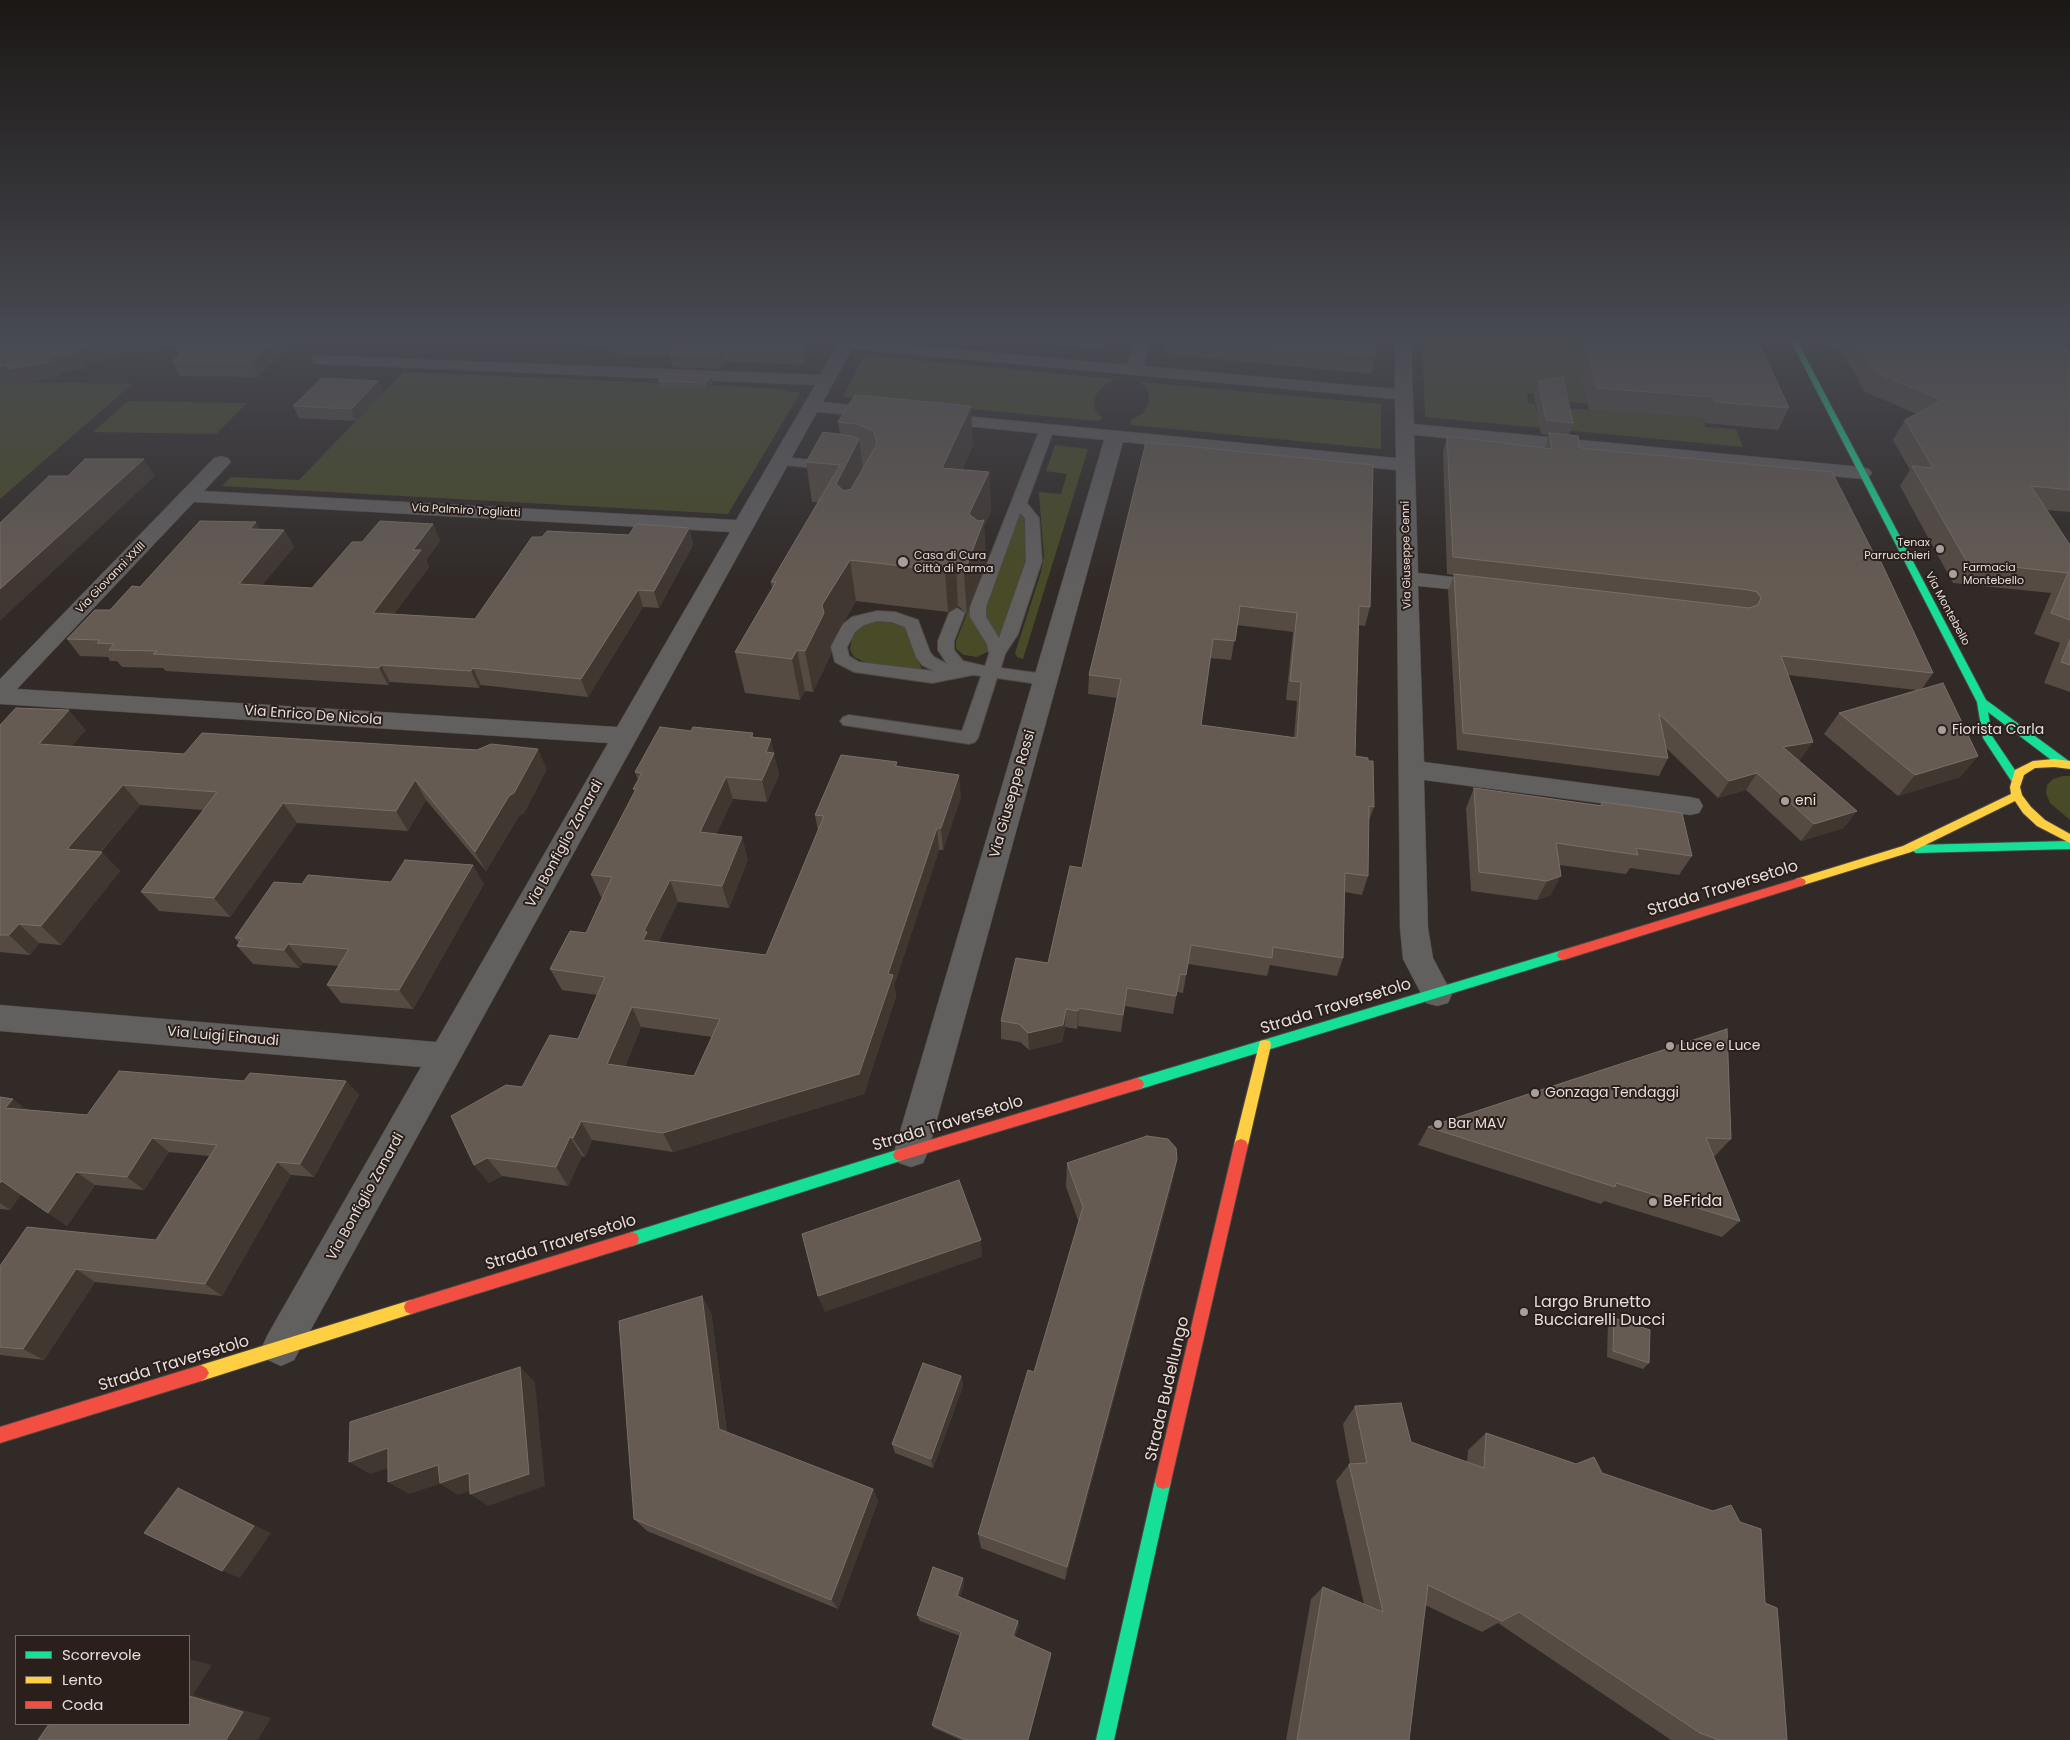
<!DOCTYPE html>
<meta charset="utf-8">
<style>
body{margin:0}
#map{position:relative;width:2070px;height:1740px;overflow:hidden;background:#312a27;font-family:Poppins,sans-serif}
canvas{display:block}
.legend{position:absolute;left:15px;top:1635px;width:175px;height:90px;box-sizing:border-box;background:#2a1f1a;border:1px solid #756b67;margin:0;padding:6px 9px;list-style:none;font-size:15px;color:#e6dedb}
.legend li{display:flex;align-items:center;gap:10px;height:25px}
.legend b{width:25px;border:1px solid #756b67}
</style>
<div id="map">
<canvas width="2070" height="1740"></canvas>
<ul class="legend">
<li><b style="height:6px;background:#16e098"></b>Scorrevole</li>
<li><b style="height:6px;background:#ffcf43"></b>Lento</li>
<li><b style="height:6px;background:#f24e42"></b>Coda</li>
</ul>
</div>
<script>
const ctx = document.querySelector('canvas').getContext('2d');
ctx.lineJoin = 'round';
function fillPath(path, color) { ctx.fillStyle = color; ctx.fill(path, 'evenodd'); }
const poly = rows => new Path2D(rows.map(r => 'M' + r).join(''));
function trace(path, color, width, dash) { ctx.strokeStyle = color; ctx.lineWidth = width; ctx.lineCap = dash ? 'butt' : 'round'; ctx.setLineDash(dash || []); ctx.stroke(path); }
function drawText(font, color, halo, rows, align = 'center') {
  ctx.font = font + ' Poppins,sans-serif'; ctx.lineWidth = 4; ctx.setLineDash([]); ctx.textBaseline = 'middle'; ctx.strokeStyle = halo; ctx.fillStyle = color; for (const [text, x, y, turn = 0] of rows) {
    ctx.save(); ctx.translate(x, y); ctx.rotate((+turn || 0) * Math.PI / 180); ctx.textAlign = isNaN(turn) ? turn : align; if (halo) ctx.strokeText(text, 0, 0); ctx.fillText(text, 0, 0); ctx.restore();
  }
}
const green = poly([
 [1422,341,1627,341,1589,404,1553,400,1551,395,1527,393,1528,403,1535,404,1537,413,1562,408,1703,418,1706,427,1736,429,1743,447,1425,417],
 [864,355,1114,379,1114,380,1103,386,1095,396,1094,408,1102,418,1098,421,843,397],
 [403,372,769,388,800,393,728,514,222,486,231,477,299,480],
 [0,382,132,384,0,499],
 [1141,382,1381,404,1381,449,1131,425,1130,421,1143,413,1149,403,1148,392],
 [128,401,247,403,216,434,93,432],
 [1055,445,1088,449,1023,659,1017,657,1015,653,1041,572,1044,556,1039,494,1039,492,1061,494,1067,474,1046,471],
 [1019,512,1024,514,1026,558,1001,637,998,637,987,622,984,607],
 [970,606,988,641,989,651,977,657,964,655,956,649,956,641],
 [873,620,891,620,905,626,922,670,867,663,854,657,850,650,852,637,859,627],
 [2063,776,2070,776,2070,820,2050,803,2046,793,2047,785,2053,779]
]);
const lane = poly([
 [2045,341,2058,341,2070,355,2070,367,2066,366,2045,341],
 [1047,425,1054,429,1027,503,1039,518,1042,561,1018,634,1005,654,1001,668,1051,675,1054,679,1051,683,1045,685,997,678,978,738,975,742,969,744,843,725,840,721,843,717,849,715,962,731,981,676,973,675,932,683,854,672,835,662,831,647,842,625,852,617,877,611,895,612,918,620,930,652,934,657,947,664,938,650,938,641,949,613,957,608,965,613,954,641,954,650,963,661,985,666,989,654,987,644,970,617,970,607,1040,429,1047,425],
 [1020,513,1025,518,1026,561,999,638,986,617,986,607,1020,513],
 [877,621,892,622,905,627,916,657,922,665,934,671,859,662,849,656,847,647,855,632,864,625,877,621],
 [780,457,833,462,840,466,833,470,775,464,773,461,780,457]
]);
const street = poly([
 [840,341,869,341,1127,365,1134,341,1150,341,1144,366,1395,389,1395,341,1411,341,1414,424,1862,467,1869,469,1872,473,1869,477,1862,479,1414,435,1418,573,1488,581,1496,582,1499,587,1496,592,1488,593,1418,586,1424,762,1690,797,1699,799,1703,806,1699,813,1690,815,1424,780,1428,928,1433,958,1452,994,1448,1003,1437,1006,1426,1003,1403,959,1400,928,1396,470,1123,442,928,1152,923,1163,911,1167,899,1163,894,1152,1104,440,935,423,929,422,926,418,929,414,935,413,1396,458,1395,399,852,349,823,402,882,408,888,409,891,413,888,417,882,418,817,412,294,1360,281,1366,268,1360,262,1347,268,1334,421,1067,0,1031,0,1005,436,1042,608,743,0,704,0,679,214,458,221,456,228,458,231,462,204,491,736,520,815,385,320,364,314,363,312,359,314,355,820,375,840,341],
 [194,502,730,532,617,727,17,689,194,502]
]);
const fast = poly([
 [1791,341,1797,341,1986,700,2070,762,2070,768,2062,768,1988,712,1992,736,2021,779,2016,783,2012,782,1983,738,1977,702,1791,341],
 [2070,841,2070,849,1916,853,1910,849,1916,845,2070,841],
 [1563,950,1567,952,1569,955,1567,958,1137,1090,1132,1088,1130,1084,1132,1080,1137,1078,1563,950],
 [900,1149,905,1151,907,1155,905,1159,900,1161,632,1246,627,1244,625,1239,627,1234,632,1232,900,1149],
 [1163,1473,1169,1475,1171,1481,1114,1740,1096,1740,1155,1481,1157,1475,1163,1473]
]);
const slow = poly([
 [2054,759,2070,761,2070,769,2054,767,2035,768,2024,775,2020,787,2022,795,2031,807,2045,820,2070,834,2070,843,2037,826,2023,813,2015,801,1911,852,1800,886,1796,885,1794,882,1796,879,1903,846,2011,794,2010,787,2015,770,2033,761,2054,759],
 [1265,1040,1270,1041,1271,1045,1248,1145,1246,1149,1241,1151,1236,1149,1234,1145,1260,1041,1265,1040],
 [411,1300,416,1302,418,1307,416,1312,411,1314,201,1381,196,1378,193,1373,196,1368,201,1365,411,1300]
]);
const jam = poly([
 [1800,878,1804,879,1806,882,1804,885,1563,960,1559,958,1557,955,1559,952,1563,950,1800,878],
 [1137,1078,1142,1080,1144,1084,1142,1088,1137,1090,900,1161,895,1159,893,1155,895,1151,900,1149,1137,1078],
 [1241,1139,1246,1141,1248,1145,1171,1481,1169,1487,1163,1489,1157,1487,1155,1481,1234,1145,1236,1141,1241,1139],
 [632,1232,637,1234,639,1239,637,1244,632,1246,411,1314,406,1312,404,1307,406,1302,411,1300,632,1232],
 [201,1365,206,1368,209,1373,206,1378,201,1381,0,1443,0,1427,201,1365]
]);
const wall = poly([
 [0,341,294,341,258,377,180,376,172,361,179,355,175,348,176,347,86,362,85,368,59,373,59,377,17,384,15,381],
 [509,341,820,341,819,344,815,344,805,365,725,361,720,369,673,367,670,357,609,354,606,346],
 [1013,341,1107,341,1104,350],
 [1167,341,1375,341,1375,356,1371,374,1166,354],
 [1573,341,1763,341,1760,346,1789,408,1778,430,1705,423,1703,418,1589,410],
 [1823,341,2048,341,2054,348,2070,353,2070,512,2047,510,2070,545,2070,692,2044,683,2060,643,2034,634,2051,593,1953,583,1900,486,1910,470,1893,440,1905,420,1917,414,1865,392,1841,350,1827,348],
 [711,376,712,383,708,390,660,388,658,381],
 [378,381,383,392,356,421,299,418,293,406],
 [1538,381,1573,423,1569,435,1580,448,1933,673,1922,689,1978,756,1960,777,1898,796,1824,734,1839,713,1916,690,1788,675,1801,759,1798,760,1844,828,1801,841,1746,790,1718,798,1666,748,1668,758,1659,776,1457,750,1448,591,1454,575,1447,574,1443,452,1447,436,1544,448,1549,435,1541,434,1534,395],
 [855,395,973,445,962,470,989,472,991,512,984,526,986,560,967,614,958,606,948,612,856,601,830,646,831,654,813,692,805,691,800,700,745,693,735,652,772,588,771,582,818,502,812,502,806,462,840,434,838,422],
 [1146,442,1370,607,1365,626,1358,625,1355,756,1374,807,1368,823,1368,876,1362,895,1345,892,1343,958,1337,976,1270,965,1267,976,1188,964,1183,993,1177,992,1173,1014,1125,1006,1121,1032,1078,1026,1077,1029,1065,1027,1062,1042,1029,1050,1020,1042,1001,1039,1001,1021,1048,963,1082,868,1117,698,1088,694,1089,675],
 [1237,625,1293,632,1286,700,1297,701,1294,738,1201,725,1210,658,1231,660],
 [433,524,440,541,426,560,429,567,394,614,475,619,542,537,629,535,689,528,693,545,659,608,643,607,588,697,481,685,479,688,390,682,388,685,166,671,163,668,122,667,117,661,110,661,108,657,80,656,67,639,110,610,140,587,260,529,284,530,294,547,262,585,312,588,362,542],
 [0,725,86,730,71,746,184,754,547,769,524,813,519,816,486,871,426,800,408,831,297,823,230,917,159,911,141,892,203,810,140,805,101,852,120,871,61,945,39,943,30,955,0,952],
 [691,731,753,733,753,737,776,761,776,762,779,775,767,802,733,799,716,834,748,859,729,908,678,902,658,942,766,955,818,831,815,815,897,762,897,766,961,797,943,850,939,850,894,985,896,996,864,1094,673,1152,592,1140,585,1157,582,1156,568,1186,502,1176,489,1183,474,1165,522,1087,578,1039,597,995,562,990,550,969,586,933,602,897,601,897,591,875,635,792,633,789,638,780,635,772],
 [641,1027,712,1037,694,1076,625,1067],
 [1474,788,1600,805,1602,802,1692,856,1679,875,1630,868,1626,874,1559,865,1551,895,1537,900,1471,891,1466,808],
 [391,882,484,884,413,1009,341,1003,327,985,339,966,303,963,299,968,253,964,237,946,239,943,235,938,302,884],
 [244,1081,346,1081,359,1095,314,1177,291,1175,222,1296,95,1282,44,1360,0,1355,0,1266,156,1240,209,1156,169,1152,144,1190,95,1185,67,1226,21,1194,10,1210,0,1209,0,1097,28,1110,87,1115],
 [1428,1127,1731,1139,1714,1157,1740,1221,1722,1237,1604,1201,1601,1204,1418,1145],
 [1177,1159,1172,1184,1065,1580,981,1548,978,1534,1034,1372,1079,1223,1066,1187,1067,1163],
 [711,1312,727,1433,873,1489,878,1501,838,1609,647,1531,634,1519],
 [1614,1318,1649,1363,1643,1369,1607,1357,1608,1324],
 [961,1376,963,1386,933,1468,895,1453,892,1444],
 [1355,1406,1411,1442,1467,1462,1468,1450,1486,1433,1602,1473,1765,1603,1787,1740,1671,1740,1498,1623,1482,1632,1425,1605,1409,1740,1286,1740,1311,1599,1323,1587,1364,1604,1336,1481,1349,1464,1350,1464,1343,1424],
 [964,1584,960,1597,1018,1621,1019,1626,1015,1637,1051,1653,1051,1657,1028,1740,961,1740,934,1728,932,1725,960,1636,920,1621,917,1615]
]);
const shadedWall = poly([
 [114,341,207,341,86,362,85,368,59,373,59,377,17,384,15,381,0,384,0,367,77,347],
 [272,341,294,341,258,377,251,362],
 [808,341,814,341,815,344,805,365,803,351],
 [1105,341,1107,341,1104,350],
 [722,348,725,361,720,369,718,356],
 [711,376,712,383,708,390,706,383],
 [378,381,383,392,356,421,351,409],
 [971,406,973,445,945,507,942,468],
 [859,439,864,478,841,524,836,484],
 [144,459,155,476,0,621,0,589],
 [989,472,991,512,984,526,986,560,967,614,964,573,969,514],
 [256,522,266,539,250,529],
 [433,524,440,541,426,560,429,567,382,630,373,613,413,550],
 [689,528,693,545,659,608,654,591],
 [284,530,294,547,249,601,239,584],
 [850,560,856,601,830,646,831,654,813,692,805,651,822,605],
 [956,566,958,606,948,612,945,571],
 [638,590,643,607,588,697,581,679],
 [797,650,805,691,800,700,792,659],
 [381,665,390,682,388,685,379,668],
 [473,668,481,685,479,688,471,671],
 [69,710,86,730,56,764,39,744],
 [771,739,779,775,767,802,762,780,766,752],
 [1813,742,1801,759,1772,764,1783,747],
 [538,749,547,769,524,813,519,816,486,871,475,852],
 [1978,756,1960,777,1898,796,1915,775],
 [1757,773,1746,790,1718,798,1729,781],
 [959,775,961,797,943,850,941,828],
 [726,777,733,799,707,854,700,832],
 [415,780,426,800,408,831,396,811],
 [123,785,140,805,86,869,67,849],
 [283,803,297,823,230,917,214,898],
 [1857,811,1844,828,1801,841,1814,824],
 [937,828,939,850,894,985,896,996,864,1094,673,1152,663,1133,888,974],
 [742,837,748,859,729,908,722,886],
 [102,852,120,871,61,945,41,926],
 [473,865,484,884,413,1009,399,990],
 [1561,876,1551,895,1537,900,1547,881],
 [670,880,678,902,655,950,643,940,644,931],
 [19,924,39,943,30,955,9,935],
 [288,944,303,963,299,968,284,950],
 [1127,988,1125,1006,1121,1032,1123,1015],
 [632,1007,641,1027,618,1085,607,1064],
 [1079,1008,1078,1026,1077,1029,1078,1011],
 [1066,1009,1065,1027,1062,1042,1029,1050,1028,1033],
 [346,1081,359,1095,314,1177,300,1164],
 [13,1099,31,1113,5,1108],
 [581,1121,592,1140,585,1157,573,1138],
 [570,1137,582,1156,568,1186,556,1167],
 [152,1138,169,1152,144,1190,127,1177],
 [487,1158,502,1176,489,1183,474,1165],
 [1177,1159,1172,1184,1065,1580,1067,1567],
 [277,1162,291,1175,222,1296,205,1284],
 [76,1172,95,1185,67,1226,48,1213],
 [2,1181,22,1194,10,1210,0,1203,0,1183],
 [981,1240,982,1257,825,1312,818,1296],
 [76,1269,95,1282,44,1360,23,1349],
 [702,1296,711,1312,728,1443,719,1429],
 [520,1367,535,1382,545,1486,488,1506,470,1494],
 [961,1376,963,1386,933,1468,931,1459],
 [388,1448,408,1462,370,1474,349,1462],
 [438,1465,469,1473,487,1486,458,1495,440,1484,409,1494,388,1482],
 [178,1488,271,1533,240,1578,222,1571],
 [873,1489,878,1501,838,1609,831,1600],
 [963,1578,964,1584,959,1602,957,1596],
 [1018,1621,1019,1626,1013,1641,1013,1636],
 [1051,1653,1051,1657,1028,1740],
 [189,1659,212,1665,193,1695,271,1718,258,1740,226,1740,189,1696]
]);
const building = poly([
 [0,341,114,341,77,347,76,353,49,358,49,362,7,369,8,365,0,367,0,341],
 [183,341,272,341,251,362,172,361,186,348,175,348,183,341],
 [606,341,808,341,803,351,722,348,718,356,670,354,675,345,673,344,606,341],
 [1219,341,1375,341,1375,356,1219,341],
 [1585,341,1758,341,1789,408,1715,402,1713,397,1597,388,1585,341],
 [1857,341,2048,341,2054,348,2067,349,2070,353,2070,490,2031,486,2070,545,2070,620,2051,613,2068,573,1967,562,1912,466,1933,468,1905,420,1942,400,1876,373,1857,341],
 [663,374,711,376,706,383,658,381,663,374],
 [1563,377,1573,423,1546,420,1538,381,1563,377],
 [322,378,378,381,351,409,293,406,322,378],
 [855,395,971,406,942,468,989,472,969,514,978,521,984,520,964,573,956,566,945,571,850,560,822,605,824,613,805,651,797,650,792,659,735,652,776,582,771,582,840,465,806,462,823,432,852,436,859,439,836,484,844,491,851,489,877,444,874,431,857,424,838,422,855,395],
 [1549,433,1578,436,1580,448,1832,472,1878,562,1881,562,1933,673,1781,656,1813,742,1783,747,1857,811,1814,824,1757,773,1729,781,1659,714,1668,758,1463,733,1454,574,1749,608,1758,605,1761,598,1757,592,1749,590,1453,557,1447,436,1552,449,1549,433],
 [1146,442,1373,465,1370,607,1359,606,1355,756,1368,758,1368,761,1373,761,1374,807,1369,806,1368,876,1345,873,1343,958,1273,947,1272,958,1191,945,1186,975,1180,974,1176,996,1127,988,1123,1015,1079,1008,1078,1011,1066,1009,1063,1025,1028,1033,1019,1024,1001,1021,1016,958,1048,963,1070,866,1082,868,1121,679,1089,675,1146,442],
 [1240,606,1297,613,1290,681,1301,682,1297,738,1201,725,1213,639,1235,641,1240,606],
 [85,459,144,459,0,589,0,523,49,476,68,476,85,459],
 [200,521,256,522,250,529,284,530,239,584,312,588,352,542,362,542,380,521,433,524,413,550,421,550,373,613,475,619,532,537,542,537,547,531,629,535,636,524,689,528,654,591,638,590,581,679,473,668,471,671,381,665,379,668,153,654,157,651,109,650,114,644,97,643,100,640,67,639,95,610,110,610,132,586,140,587,200,521],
 [2070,640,2070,665,2061,662,2070,640],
 [1943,683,1978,756,1915,775,1839,713,1943,683],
 [16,708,69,710,39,744,184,754,202,733,477,750,491,744,538,749,514,793,509,796,475,852,415,780,396,811,283,803,214,898,141,892,217,792,123,785,67,849,102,852,41,926,19,924,9,935,0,935,0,725,16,708],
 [660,727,691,731,693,727,753,733,751,737,771,739,766,752,774,753,762,780,726,777,700,832,742,837,722,886,670,880,644,931,647,932,643,940,766,955,824,816,815,815,841,755,897,762,895,766,959,775,941,828,937,828,888,974,893,975,859,1074,663,1133,581,1121,573,1138,570,1137,556,1167,487,1158,474,1165,451,1116,506,1085,522,1087,550,1035,578,1039,605,977,550,969,570,931,586,933,612,877,591,875,636,789,633,789,642,773,635,772,660,727],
 [632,1007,720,1019,694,1076,607,1064,632,1007],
 [1474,788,1602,806,1602,802,1682,813,1692,856,1636,848,1638,855,1556,843,1561,876,1547,881,1479,872,1474,788],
 [405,860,473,865,399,990,327,985,349,949,288,944,284,950,237,946,242,938,235,938,274,882,302,884,308,875,391,882,405,860],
 [1727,1029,1731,1139,1706,1138,1740,1221,1616,1183,1615,1187,1428,1127,1727,1029],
 [119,1071,244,1081,250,1073,346,1081,300,1164,277,1162,205,1284,76,1269,23,1349,0,1347,0,1266,27,1227,156,1240,217,1145,152,1138,127,1177,76,1172,48,1213,2,1181,0,1183,0,1097,13,1099,5,1108,87,1115,119,1071],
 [1147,1136,1168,1139,1176,1148,1177,1159,1067,1567,978,1534,1028,1370,1034,1372,1083,1207,1067,1163,1147,1136],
 [959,1180,981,1240,818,1296,802,1234,959,1180],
 [702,1296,719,1429,873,1489,831,1600,634,1519,619,1321,702,1296],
 [1614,1318,1650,1330,1649,1363,1613,1351,1614,1318],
 [923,1363,961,1376,931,1459,892,1444,923,1363],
 [520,1367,529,1474,470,1494,469,1473,440,1483,438,1465,388,1482,388,1448,349,1462,350,1422,520,1367],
 [1401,1403,1411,1442,1484,1468,1486,1433,1576,1464,1594,1457,1602,1473,1713,1511,1731,1505,1740,1522,1761,1529,1765,1603,1777,1608,1778,1618,1787,1740,1719,1740,1700,1733,1519,1612,1502,1621,1428,1585,1409,1740,1297,1740,1323,1587,1383,1612,1349,1464,1367,1463,1355,1406,1401,1403],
 [178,1488,254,1526,222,1571,144,1533,178,1488],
 [933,1567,963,1578,957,1596,1018,1621,1013,1636,1051,1653,1028,1740,966,1740,932,1725,961,1632,917,1615,933,1567],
 [189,1696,243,1712,226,1740,38,1740,49,1724,189,1724,189,1696]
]);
const markers = [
 [1940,549,5,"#a79f9c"],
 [903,562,6,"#a79f9c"],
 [1953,574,5,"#a79f9c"],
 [1942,730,5,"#a79f9c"],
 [1785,801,5,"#a79f9c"],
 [1670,1046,5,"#a79f9c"],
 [1535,1093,5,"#a79f9c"],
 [1438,1124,5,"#a79f9c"],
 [1653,1202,5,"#a79f9c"],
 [1524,1312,5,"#a79f9c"]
];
const farStreetnames = [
 ["Via Palmiro Togliatti",466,511,3],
 ["Via Giuseppe Cenni",1407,555,-91],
 ["Via Giovanni XXIII",111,578,-46],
 ["Via Montebello",1947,609,62]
];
const farPoinames = [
 ["Tenax",1930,543,"right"],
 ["Parrucchieri",1930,556,"right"],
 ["Casa di Cura",914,556],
 ["Città di Parma",914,569],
 ["Farmacia",1963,568],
 ["Montebello",1963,581]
];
const streetNames = [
 ["Via Enrico De Nicola",313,716,4],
 ["Via Giuseppe Rossi",1013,794,-74],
 ["Via Bonfiglio Zanardi",565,844,-61],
 ["Via Luigi Einaudi",223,1037,5],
 ["Via Bonfiglio Zanardi",366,1197,-61]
];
const poiNames = [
 ["Fiorista Carla",1952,730],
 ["eni",1795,801],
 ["Luce e Luce",1680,1046],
 ["Gonzaga Tendaggi",1545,1093],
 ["Bar MAV",1448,1124]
];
const nearStreetnames = [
 ["Strada Traversetolo",1723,889,-17],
 ["Strada Traversetolo",1336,1007,-17],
 ["Strada Traversetolo",948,1124,-17],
 ["Strada Traversetolo",561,1243,-17],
 ["Strada Traversetolo",174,1364,-17],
 ["Strada Budellungo",1168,1389,-77]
];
const nearPoinames = [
 ["BeFrida",1663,1202],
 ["Largo Brunetto",1534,1303],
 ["Bucciarelli Ducci",1534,1321]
];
fillPath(green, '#494a27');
trace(lane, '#4d4845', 2);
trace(street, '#4d4845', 1);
trace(fast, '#4d4845', 2);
trace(slow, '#4d4845', 2);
trace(jam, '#4d4845', 2);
fillPath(lane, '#625f5f');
fillPath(street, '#625f5f');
fillPath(fast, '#16e098');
fillPath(slow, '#ffcf43');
fillPath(jam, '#f24e42');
fillPath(wall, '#554b42');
fillPath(shadedWall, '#403731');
fillPath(building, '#655b53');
trace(building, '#796f68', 1);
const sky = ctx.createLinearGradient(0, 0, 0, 585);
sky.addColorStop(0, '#1b1715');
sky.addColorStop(0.58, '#484a52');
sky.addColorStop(1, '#484a5200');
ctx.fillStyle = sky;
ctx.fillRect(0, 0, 2070, 585);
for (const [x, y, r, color] of markers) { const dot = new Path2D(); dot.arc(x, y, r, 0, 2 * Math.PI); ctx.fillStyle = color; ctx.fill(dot); trace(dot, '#2a1f1a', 2); }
drawText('11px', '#e6dedb', '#2a1f1a', farStreetnames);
drawText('11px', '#e6dedb', '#2a1f1a', farPoinames, 'left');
drawText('14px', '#e6dedb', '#2a1f1a', streetNames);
drawText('14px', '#e6dedb', '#2a1f1a', poiNames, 'left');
drawText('16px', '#e6dedb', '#2a1f1a', nearStreetnames);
drawText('16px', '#e6dedb', '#2a1f1a', nearPoinames, 'left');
</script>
